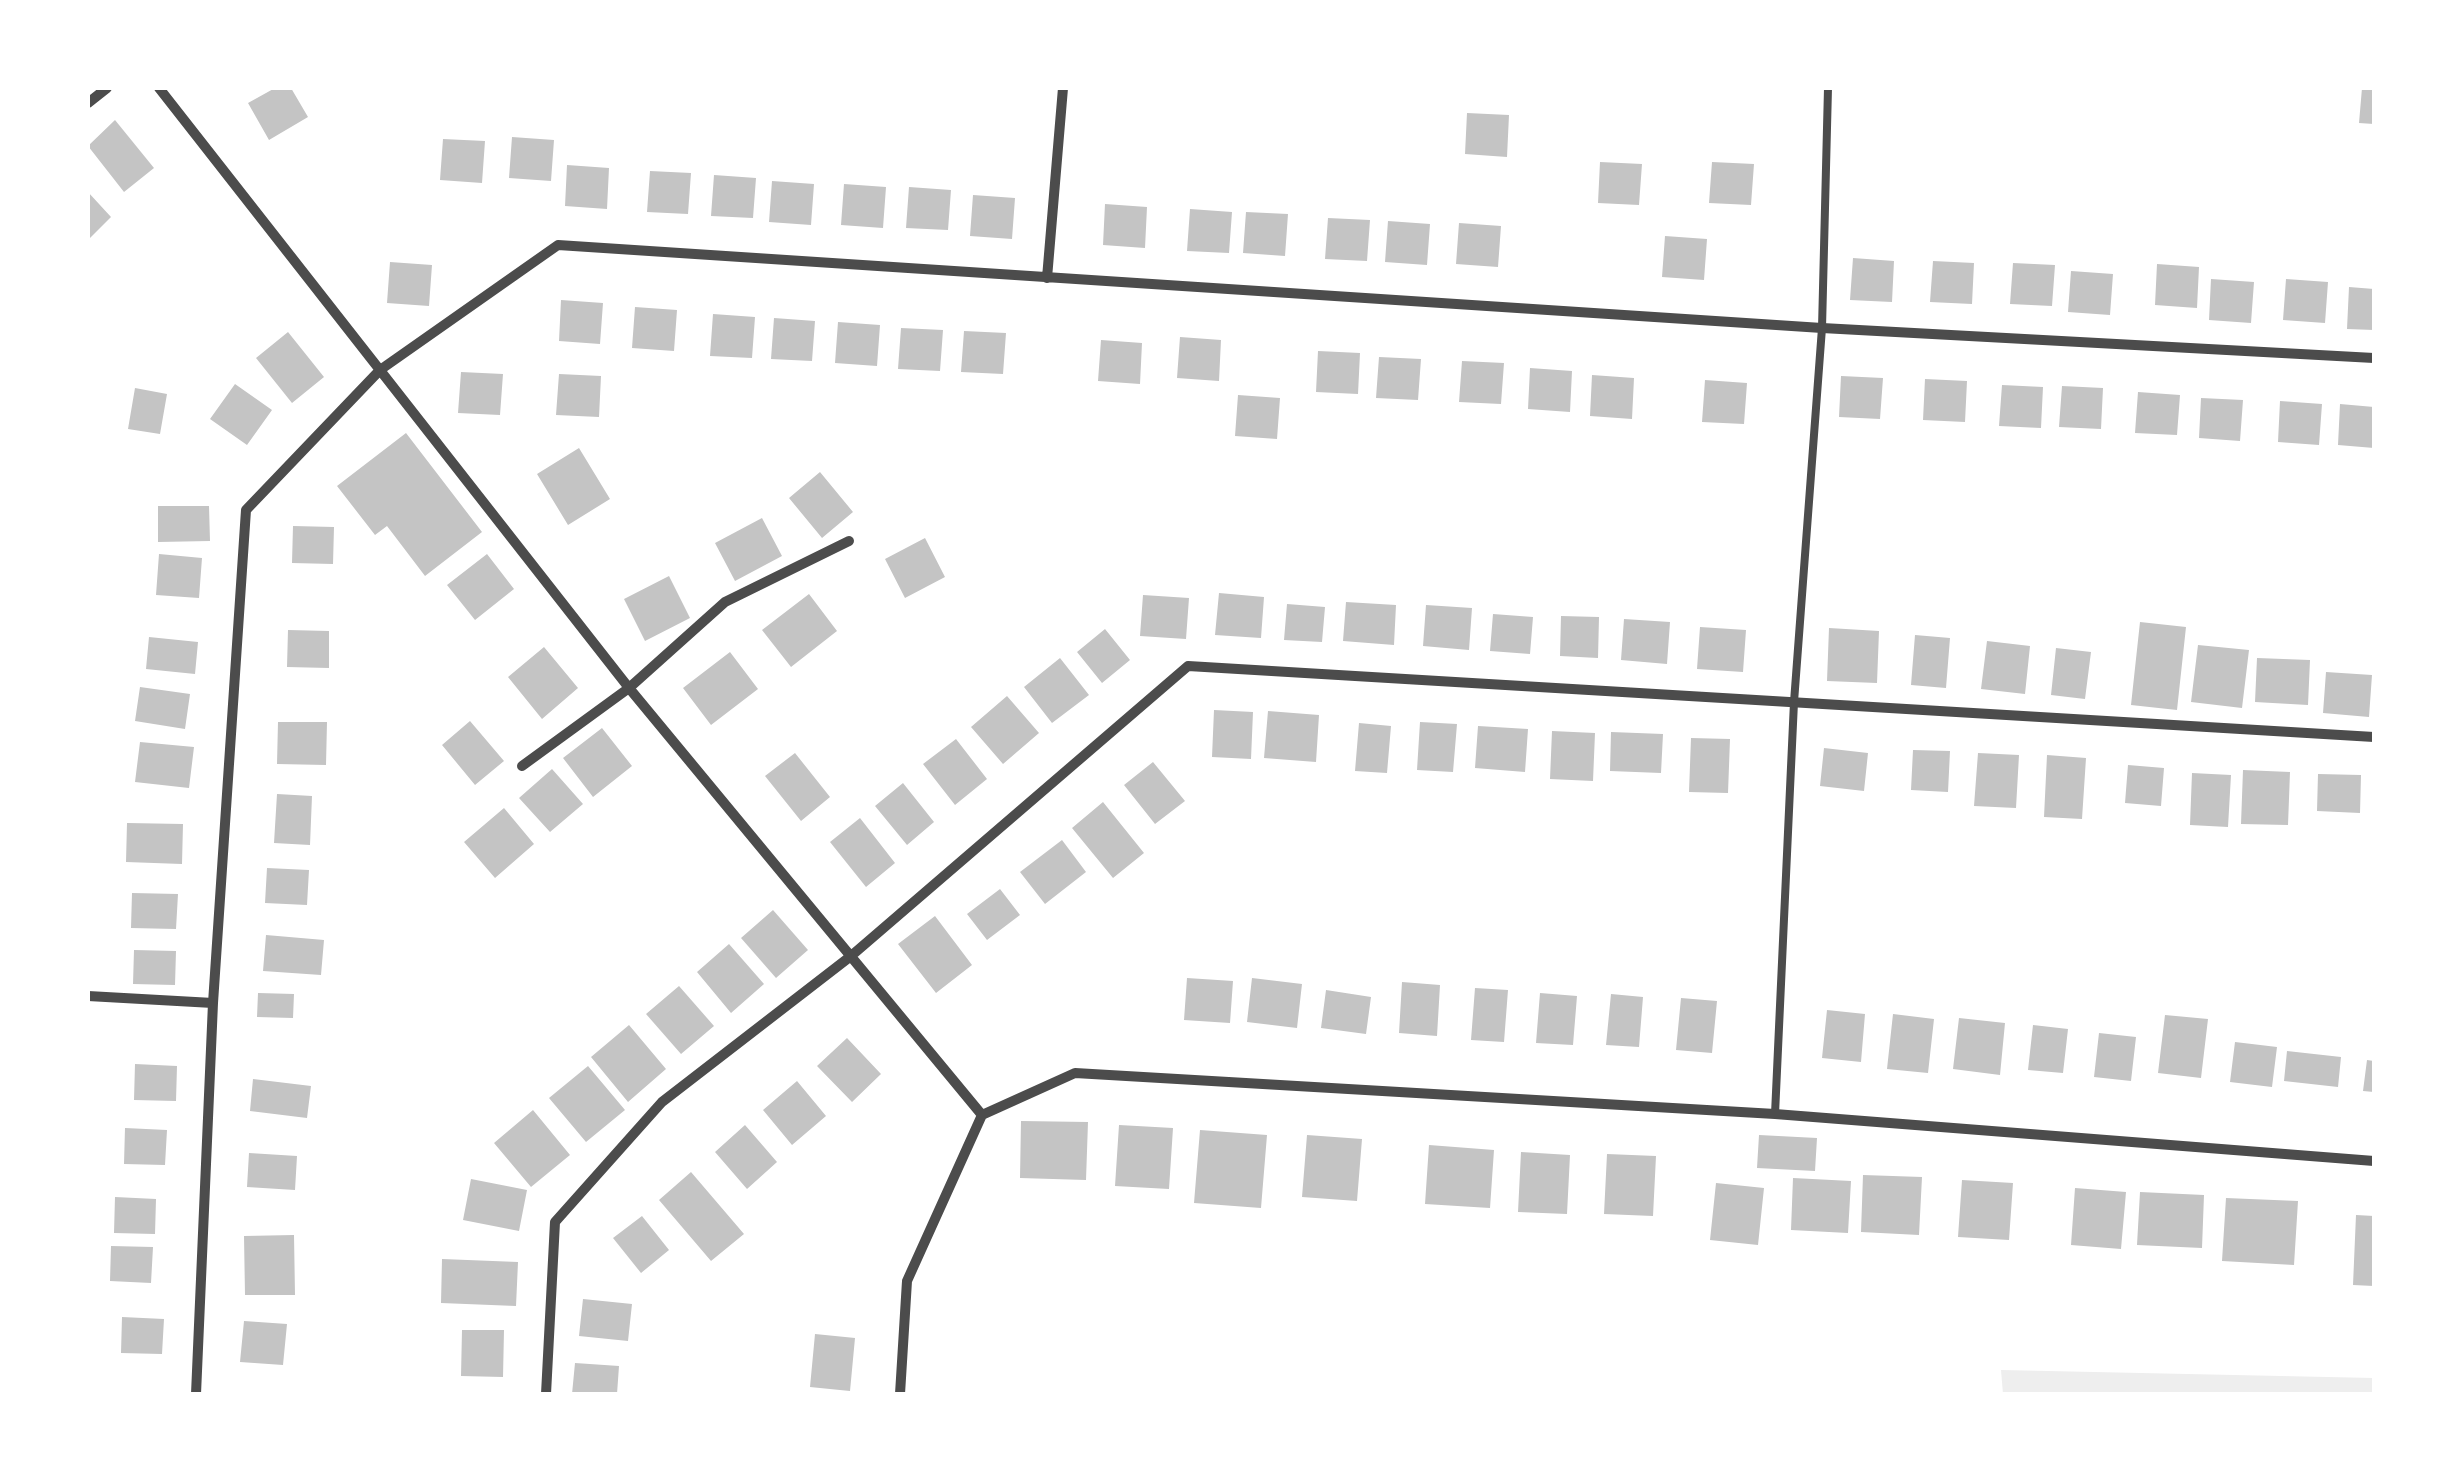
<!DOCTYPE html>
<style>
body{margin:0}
#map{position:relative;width:2462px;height:1482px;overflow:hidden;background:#fff;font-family:"Fira Sans",sans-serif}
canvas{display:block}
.frame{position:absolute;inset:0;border:90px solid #fff;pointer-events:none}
</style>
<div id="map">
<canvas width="2462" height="1482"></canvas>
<div class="frame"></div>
</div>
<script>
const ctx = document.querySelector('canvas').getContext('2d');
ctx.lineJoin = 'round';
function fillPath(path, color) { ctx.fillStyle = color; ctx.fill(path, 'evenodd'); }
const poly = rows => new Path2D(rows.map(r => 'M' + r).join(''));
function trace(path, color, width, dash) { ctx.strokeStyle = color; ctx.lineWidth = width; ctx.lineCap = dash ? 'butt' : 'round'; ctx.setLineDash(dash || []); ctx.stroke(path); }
const green = poly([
 [2001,1370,2374,1378,2374,1394,2003,1394]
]);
const building = poly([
 [275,88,291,88,308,117,269,140,248,103],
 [2362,88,2374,88,2374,124,2359,123],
 [1467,113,1509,115,1507,157,1465,154],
 [115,120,154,168,124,192,88,146],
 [512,137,554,140,551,181,509,178],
 [443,139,485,141,482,183,440,180],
 [1600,162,1642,164,1639,205,1598,203],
 [1712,162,1754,164,1751,205,1709,203],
 [567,165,609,168,607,209,565,206],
 [650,171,691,173,688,214,647,212],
 [714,175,756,178,753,218,711,216],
 [772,181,814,184,811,225,769,222],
 [844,184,886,187,883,228,841,225],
 [909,187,951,190,948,230,906,228],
 [88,192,111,217,88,240],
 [973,195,1015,198,1012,239,970,236],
 [1105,204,1147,207,1145,248,1103,245],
 [1190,209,1232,212,1229,253,1187,251],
 [1246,212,1288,214,1285,256,1243,253],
 [1328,218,1370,220,1367,261,1325,259],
 [1388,221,1430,224,1427,265,1385,262],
 [1459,223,1501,226,1498,267,1456,264],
 [1665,236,1707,239,1704,280,1662,277],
 [1853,258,1894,261,1892,302,1850,300],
 [1933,261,1974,263,1972,304,1930,302],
 [390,262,432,265,429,306,387,303],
 [2013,263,2055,265,2052,306,2010,304],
 [2157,264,2199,267,2197,308,2155,305],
 [2071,271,2113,274,2110,315,2068,312],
 [2211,279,2254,282,2251,323,2209,320],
 [2286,279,2328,282,2325,323,2283,320],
 [2349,287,2374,289,2374,330,2347,329],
 [561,300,603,303,600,344,559,341],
 [635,307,677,310,674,351,632,348],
 [713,314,755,317,752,358,710,356],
 [774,318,815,321,812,361,771,359],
 [838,322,880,325,877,366,835,363],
 [901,328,943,330,940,371,898,369],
 [964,331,1006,333,1003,374,961,372],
 [288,332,324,377,292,403,256,358],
 [1180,337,1221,340,1219,381,1177,378],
 [1101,340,1142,343,1140,384,1098,381],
 [1318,351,1360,353,1358,394,1316,392],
 [1379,357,1421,359,1418,400,1376,398],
 [1462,361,1504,363,1501,404,1459,402],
 [1530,368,1572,371,1570,412,1528,409],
 [461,372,503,374,500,415,458,413],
 [559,374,601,376,599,417,556,415],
 [1592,375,1634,378,1632,419,1590,416],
 [1841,376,1883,378,1880,419,1839,417],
 [1925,379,1967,381,1965,422,1923,420],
 [1705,380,1747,383,1744,424,1702,422],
 [235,384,272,410,247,445,210,419],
 [2002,385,2043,387,2041,428,1999,426],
 [2062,386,2103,388,2101,429,2059,427],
 [135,388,167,394,160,434,128,429],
 [2138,392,2180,395,2177,435,2135,433],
 [1238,395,1280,398,1277,439,1235,436],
 [2201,398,2243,400,2240,441,2199,438],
 [2280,401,2322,404,2319,445,2278,442],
 [2340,404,2374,407,2374,448,2338,445],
 [406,433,482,532,425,576,387,526,375,535,337,486],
 [579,448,610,499,568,525,537,474],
 [820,472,853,512,822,538,789,498],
 [158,506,209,506,210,541,158,542],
 [762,518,782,556,735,581,715,543],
 [293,526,334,527,333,564,292,563],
 [925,538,945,577,905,598,885,559],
 [159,554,202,558,199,598,156,595],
 [487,554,514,589,475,620,447,585],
 [669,576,690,618,645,641,624,599],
 [1219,593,1264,597,1261,638,1215,635],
 [809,594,837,631,791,667,762,630],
 [1143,595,1189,598,1186,639,1140,636],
 [1346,602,1396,605,1394,645,1343,641],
 [1287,604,1325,607,1322,642,1284,640],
 [1426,605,1472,608,1469,650,1423,646],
 [1493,614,1533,617,1530,654,1490,651],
 [1561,616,1599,617,1598,658,1560,656],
 [1624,619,1670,622,1667,664,1621,660],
 [2140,622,2186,627,2177,710,2131,705],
 [1700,627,1746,630,1743,672,1697,669],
 [1829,628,1879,631,1877,683,1827,681],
 [1105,629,1130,660,1102,683,1077,652],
 [288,630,329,631,329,668,287,667],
 [1915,635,1950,638,1946,688,1911,685],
 [149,637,198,642,195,674,146,669],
 [1987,641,2030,646,2025,694,1981,689],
 [2198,645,2249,650,2242,708,2191,702],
 [544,647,578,688,542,719,508,677],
 [2056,648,2091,652,2085,699,2051,695],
 [730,652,758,689,711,725,683,688],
 [1060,658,1089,695,1052,723,1024,687],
 [2257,658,2310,660,2308,705,2255,702],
 [2326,672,2372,675,2369,717,2323,713],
 [140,687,190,694,185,729,135,721],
 [1007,696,1039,733,1003,764,971,727],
 [1214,710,1253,712,1251,759,1212,757],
 [1268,711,1319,715,1316,762,1264,758],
 [470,721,504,761,475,785,442,745],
 [278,722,327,722,326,765,277,764],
 [1420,722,1457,724,1453,772,1417,770],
 [1359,723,1391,726,1387,773,1355,771],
 [1478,726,1528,729,1525,772,1475,768],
 [602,728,632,766,593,797,563,758],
 [1552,731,1595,733,1593,781,1550,779],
 [1611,732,1663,734,1661,773,1610,771],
 [1691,738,1730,739,1728,793,1689,792],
 [956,739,987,779,955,805,923,764],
 [140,742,194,747,189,788,135,782],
 [1824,748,1868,753,1864,791,1820,786],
 [1913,750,1950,751,1948,792,1911,790],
 [795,753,830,797,801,821,765,776],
 [1978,753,2019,755,2016,808,1974,806],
 [2047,755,2086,758,2082,819,2044,817],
 [1153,762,1185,801,1155,824,1124,785],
 [2128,765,2164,768,2161,806,2125,803],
 [552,769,583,804,550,832,519,798],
 [2243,770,2290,772,2288,825,2241,824],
 [2192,773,2231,775,2228,827,2190,825],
 [2318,774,2361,775,2360,813,2317,811],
 [903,783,934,822,907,845,875,806],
 [277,794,312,796,310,845,274,843],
 [1103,802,1144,853,1113,878,1072,828],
 [504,808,534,844,495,878,464,842],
 [860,818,895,863,866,887,830,842],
 [127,823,183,824,182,864,126,862],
 [1062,840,1086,872,1045,904,1020,872],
 [267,868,309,870,307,905,265,903],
 [1000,889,1020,915,987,940,967,914],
 [132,893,178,894,176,929,131,928],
 [773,910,808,950,776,978,741,938],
 [935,916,972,965,936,993,898,944],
 [266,935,324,940,321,975,263,971],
 [729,944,764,984,731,1013,697,972],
 [134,950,176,951,175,985,133,984],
 [1187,978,1233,981,1230,1023,1184,1020],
 [1252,978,1302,984,1297,1028,1247,1022],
 [1402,982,1440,985,1437,1036,1399,1033],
 [679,986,714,1026,681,1054,646,1014],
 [1475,988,1508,990,1504,1042,1471,1040],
 [1326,990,1371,997,1366,1034,1321,1028],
 [258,993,294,994,293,1018,257,1017],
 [1540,993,1577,996,1573,1045,1536,1043],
 [1611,994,1643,997,1639,1047,1606,1045],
 [1681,998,1717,1001,1712,1053,1676,1050],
 [1827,1010,1865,1014,1861,1062,1822,1058],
 [1893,1014,1934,1019,1928,1073,1887,1069],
 [2165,1015,2208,1019,2201,1078,2158,1073],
 [1959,1018,2005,1023,2000,1075,1953,1069],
 [629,1025,666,1069,628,1102,591,1057],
 [2033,1025,2068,1029,2063,1073,2028,1070],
 [2099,1033,2136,1037,2131,1081,2094,1077],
 [847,1038,881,1074,852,1102,817,1066],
 [2235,1042,2277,1047,2272,1087,2230,1082],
 [2287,1051,2341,1057,2338,1087,2284,1081],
 [2367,1060,2374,1061,2374,1092,2363,1091],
 [135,1064,177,1066,176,1101,134,1100],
 [588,1066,625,1110,586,1142,549,1098],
 [253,1079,311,1086,307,1118,250,1111],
 [797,1081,826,1116,792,1145,763,1110],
 [533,1110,570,1155,531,1187,494,1143],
 [1021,1121,1088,1122,1086,1180,1020,1178],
 [745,1125,777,1162,747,1189,715,1152],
 [1119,1125,1173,1128,1169,1189,1115,1186],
 [125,1128,167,1130,165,1165,124,1164],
 [1200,1130,1267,1135,1261,1208,1194,1203],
 [1307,1135,1362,1139,1357,1201,1302,1197],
 [1759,1135,1817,1138,1815,1171,1757,1168],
 [1429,1145,1494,1150,1490,1208,1425,1204],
 [1521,1152,1570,1155,1567,1214,1518,1212],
 [249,1153,297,1156,295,1190,247,1187],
 [1607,1154,1656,1156,1653,1216,1604,1214],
 [691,1172,744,1234,711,1261,659,1200],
 [1863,1175,1922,1177,1919,1235,1861,1232],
 [1793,1178,1851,1181,1848,1233,1791,1230],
 [471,1179,527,1190,519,1231,463,1220],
 [1962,1180,2013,1183,2009,1240,1958,1237],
 [1716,1183,1764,1188,1758,1245,1710,1240],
 [2075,1188,2126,1192,2121,1249,2071,1245],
 [2140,1192,2204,1195,2202,1248,2137,1245],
 [115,1197,156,1199,155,1234,114,1233],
 [2226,1198,2298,1201,2294,1265,2222,1261],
 [2356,1215,2374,1216,2374,1286,2353,1285],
 [642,1216,669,1250,641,1273,613,1238],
 [294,1235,295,1295,245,1295,244,1236],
 [111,1246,153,1247,151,1283,110,1281],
 [442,1259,518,1262,516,1306,441,1303],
 [583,1299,632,1304,628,1341,579,1336],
 [122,1317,164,1319,162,1354,121,1353],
 [244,1321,287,1324,283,1365,240,1362],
 [462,1330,504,1330,503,1377,461,1376],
 [815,1334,855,1338,850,1391,810,1387],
 [575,1363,619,1366,617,1394,572,1394]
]);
const service = poly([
 [1775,1114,1794,702,1822,328,1828,88]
]);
const minor = poly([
 [159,88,629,688,982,1115],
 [88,103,107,88],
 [1047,278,1063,88],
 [522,766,629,688,725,602,849,541],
 [88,996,213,1003],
 [196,1394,213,1003,246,510,380,370,558,245,1822,328,2374,358],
 [546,1394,555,1222,662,1102,851,956,1188,666,2374,737],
 [900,1394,907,1281,982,1115,1075,1073,1775,1114,2374,1161]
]);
fillPath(green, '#eee');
fillPath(building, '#c4c4c4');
trace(service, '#4c4c4c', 8);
trace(minor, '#4c4c4c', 10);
</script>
